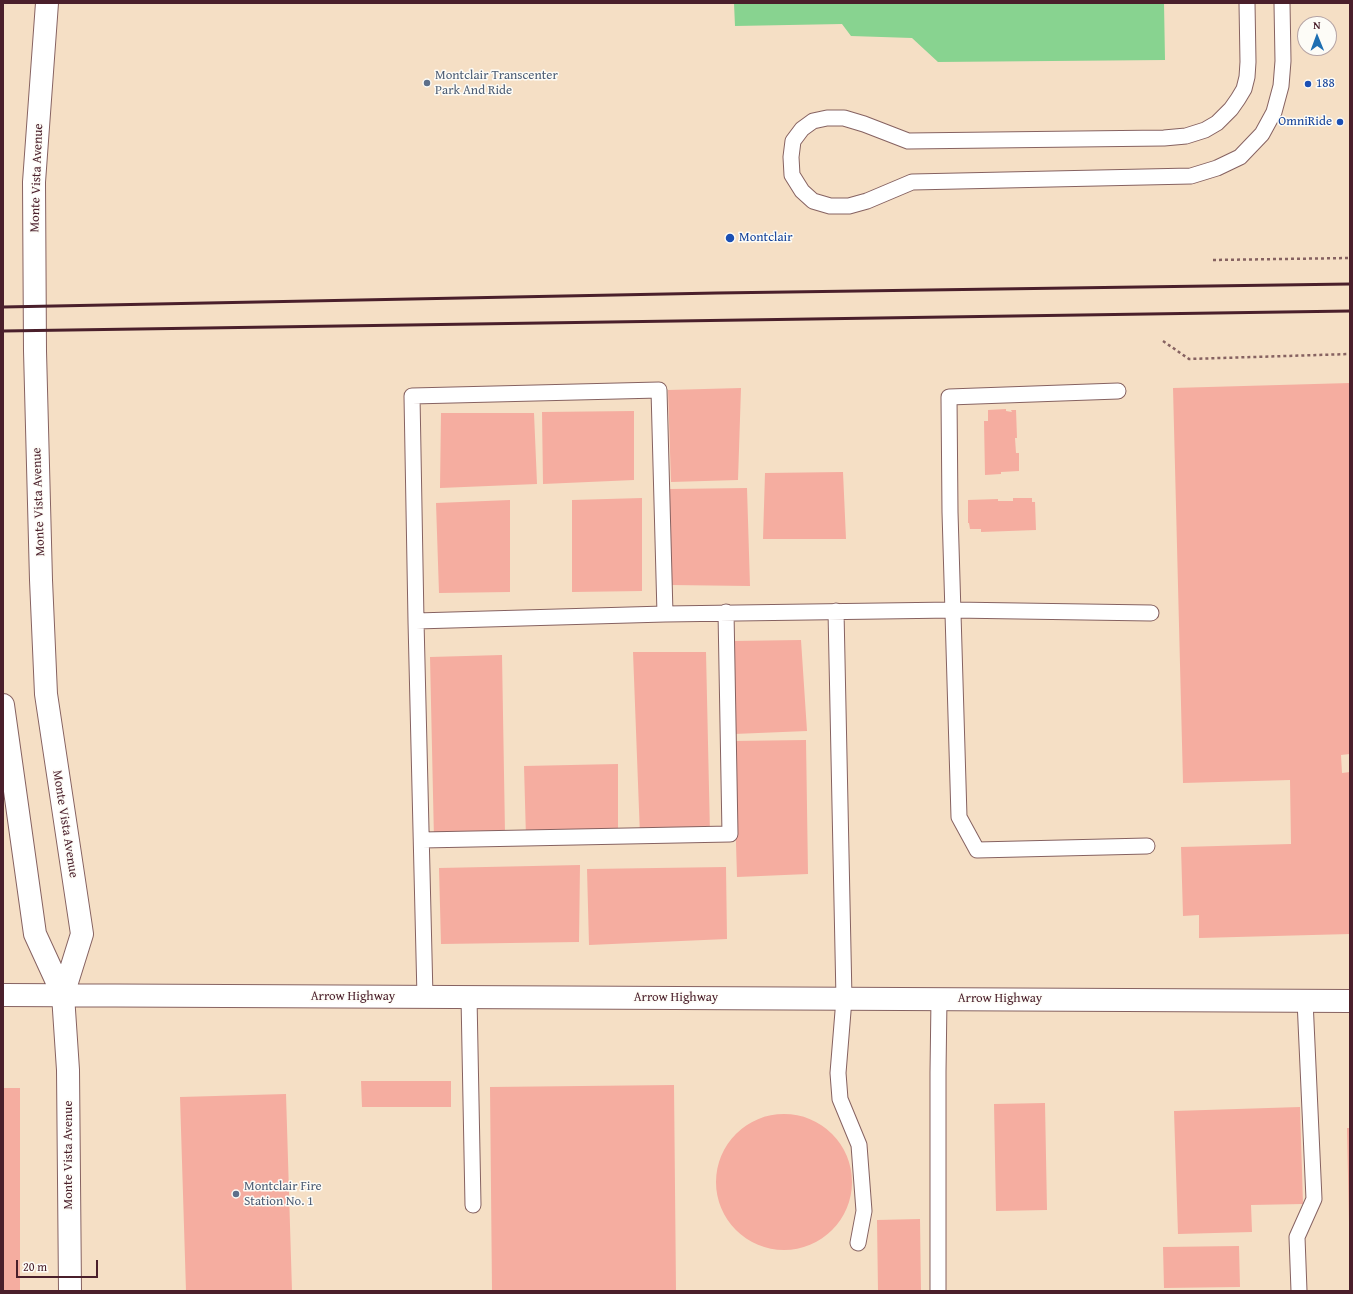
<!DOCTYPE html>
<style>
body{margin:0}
#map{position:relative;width:1353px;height:1294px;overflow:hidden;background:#f5dfc5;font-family:"Gentium Book Plus",serif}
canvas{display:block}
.frame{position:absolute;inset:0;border:4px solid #4a1f2b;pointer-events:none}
.north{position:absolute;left:1297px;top:16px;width:40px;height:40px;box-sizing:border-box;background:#fdfcf7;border:1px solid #b5a4a5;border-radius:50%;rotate:359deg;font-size:11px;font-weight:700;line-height:16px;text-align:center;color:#4a1f2b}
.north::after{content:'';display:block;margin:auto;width:14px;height:18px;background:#1f6fb2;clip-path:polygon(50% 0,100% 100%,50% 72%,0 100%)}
.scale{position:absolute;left:16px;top:1260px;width:82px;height:18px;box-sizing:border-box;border:2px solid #4a1f2b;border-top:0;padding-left:5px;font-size:12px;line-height:14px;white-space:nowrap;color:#4a1f2b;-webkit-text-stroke:3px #fdfcf7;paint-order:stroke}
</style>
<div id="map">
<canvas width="1353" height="1294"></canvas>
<div class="frame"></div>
<div class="north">N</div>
<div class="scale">20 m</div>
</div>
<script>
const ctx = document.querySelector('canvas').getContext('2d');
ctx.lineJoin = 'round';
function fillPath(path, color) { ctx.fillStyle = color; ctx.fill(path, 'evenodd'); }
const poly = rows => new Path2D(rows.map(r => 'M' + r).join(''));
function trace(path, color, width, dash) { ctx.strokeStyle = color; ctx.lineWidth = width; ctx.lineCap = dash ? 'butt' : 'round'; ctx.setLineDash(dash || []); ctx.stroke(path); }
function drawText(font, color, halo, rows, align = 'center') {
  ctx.font = font + ' "Gentium Book Plus",serif'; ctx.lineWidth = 3; ctx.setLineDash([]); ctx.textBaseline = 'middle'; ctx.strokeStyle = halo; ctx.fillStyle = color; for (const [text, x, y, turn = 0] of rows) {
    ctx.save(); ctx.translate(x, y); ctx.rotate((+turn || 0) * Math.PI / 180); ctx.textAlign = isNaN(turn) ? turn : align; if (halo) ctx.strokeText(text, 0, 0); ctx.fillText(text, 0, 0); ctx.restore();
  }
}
const green = poly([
 [734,3,1164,3,1165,60,938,62,912,38,851,36,842,24,735,26]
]);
const building = poly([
 [1350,383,1350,754,1341,755,1342,773,1350,772,1350,934,1199,938,1199,915,1183,916,1181,847,1291,844,1290,780,1183,783,1173,388],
 [741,388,738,480,671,482,668,390],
 [1006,409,1006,411,1012,412,1011,410,1016,410,1017,438,1015,438,1016,453,1019,453,1019,471,1001,472,1001,474,985,475,984,421,988,421,988,410],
 [634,411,634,480,543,484,542,412],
 [441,413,534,413,537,484,440,488],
 [843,472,846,539,763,539,765,473],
 [747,488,750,586,671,585,669,489],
 [642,498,642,591,572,592,572,500],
 [1013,498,1032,498,1032,502,1035,502,1036,530,981,532,981,529,970,529,969,523,968,523,968,500,998,499,998,501,1013,501],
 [510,500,510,592,439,593,436,503],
 [801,640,807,731,734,734,732,641],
 [633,652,706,652,710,834,640,836],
 [502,655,505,833,434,840,430,657],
 [806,740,808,874,737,877,733,741],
 [618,764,618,836,526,838,524,766],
 [580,865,579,942,441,944,439,868],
 [726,867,727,939,589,945,587,869],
 [361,1081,451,1081,451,1107,362,1107],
 [674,1085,676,1291,492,1291,490,1087],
 [3,1088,20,1088,20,1291,3,1291],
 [286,1094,292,1291,186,1291,180,1097],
 [1045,1103,1047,1210,996,1211,994,1104],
 [1300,1107,1303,1204,1251,1205,1252,1232,1178,1234,1174,1111],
 '716 1182a68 68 0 1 1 136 0a68 68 0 1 1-136 0Z',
 [1347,1128,1350,1128,1350,1223,1349,1223],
 [920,1219,921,1291,878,1291,877,1220],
 [1239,1246,1240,1287,1164,1288,1163,1247]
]);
const path = poly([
 [1213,260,1350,258],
 [1163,341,1189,359,1350,354]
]);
const service = poly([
 [1247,3,1248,62,1247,77,1244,89,1238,99,1231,109,1217,123,1205,130,1186,136,1164,138,908,141,864,124,844,118,827,118,813,121,802,129,793,141,791,157,792,175,802,191,813,201,830,206,849,206,867,201,912,182,1191,176,1217,168,1240,157,1262,134,1274,112,1281,86,1283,61,1282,3],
 [1118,391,949,397,950,512,959,817,977,850,1147,846],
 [836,611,844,999,838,1073,840,1099,859,1145,864,1211,858,1243],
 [416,621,665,614],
 [422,840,730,834,726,612],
 [425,997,416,621,412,396,659,390,665,614,953,610,1151,613],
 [469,997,473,1205],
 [938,1291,938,1072,939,999],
 [1299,1291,1297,1237,1314,1199,1305,1000]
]);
const primary = poly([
 [47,3,34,182,35,351,41,580,46,694,82,934,63,995],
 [3,705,35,934,63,995,68,1070,70,1291],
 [3,995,1350,1001]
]);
const rail = poly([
 [3,307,717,293,1350,284],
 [3,331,1350,311]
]);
const markers = [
 [427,83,4,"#5c6f8a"],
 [1308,84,4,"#1a4fb4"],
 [1340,122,4,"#1a4fb4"],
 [730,238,5,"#1a4fb4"],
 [236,1194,4,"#5c6f8a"]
];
const serviceNames = [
 ["Montclair Transcenter",435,76],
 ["Park And Ride",435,91],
 ["Montclair Fire",244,1187],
 ["Station No. 1",244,1202]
];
const transitNames = [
 ["188",1316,84],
 ["OmniRide",1332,122,"right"],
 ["Montclair",739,238]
];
const streetNames = [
 ["Monte Vista Avenue",37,178,-88],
 ["Monte Vista Avenue",39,502,-92],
 ["Monte Vista Avenue",65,824,81],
 ["Arrow Highway",353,997],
 ["Arrow Highway",676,998],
 ["Arrow Highway",1000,999],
 ["Monte Vista Avenue",69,1155,-90]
];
fillPath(green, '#88d390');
fillPath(building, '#f5ada0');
trace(service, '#866261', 17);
trace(primary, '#866261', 24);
trace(path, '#866261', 2.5, [3, 3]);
trace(service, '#fff', 15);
trace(primary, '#fff', 22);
trace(rail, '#4a1f2b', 3);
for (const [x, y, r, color] of markers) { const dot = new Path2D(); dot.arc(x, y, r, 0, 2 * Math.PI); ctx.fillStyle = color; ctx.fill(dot); trace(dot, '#fdfcf7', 1.5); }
drawText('13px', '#4e5e75', '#fdfcf7', serviceNames, 'left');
drawText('13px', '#164399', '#fdfcf7', transitNames, 'left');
drawText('13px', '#4a1f2b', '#fdfcf7', streetNames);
</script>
